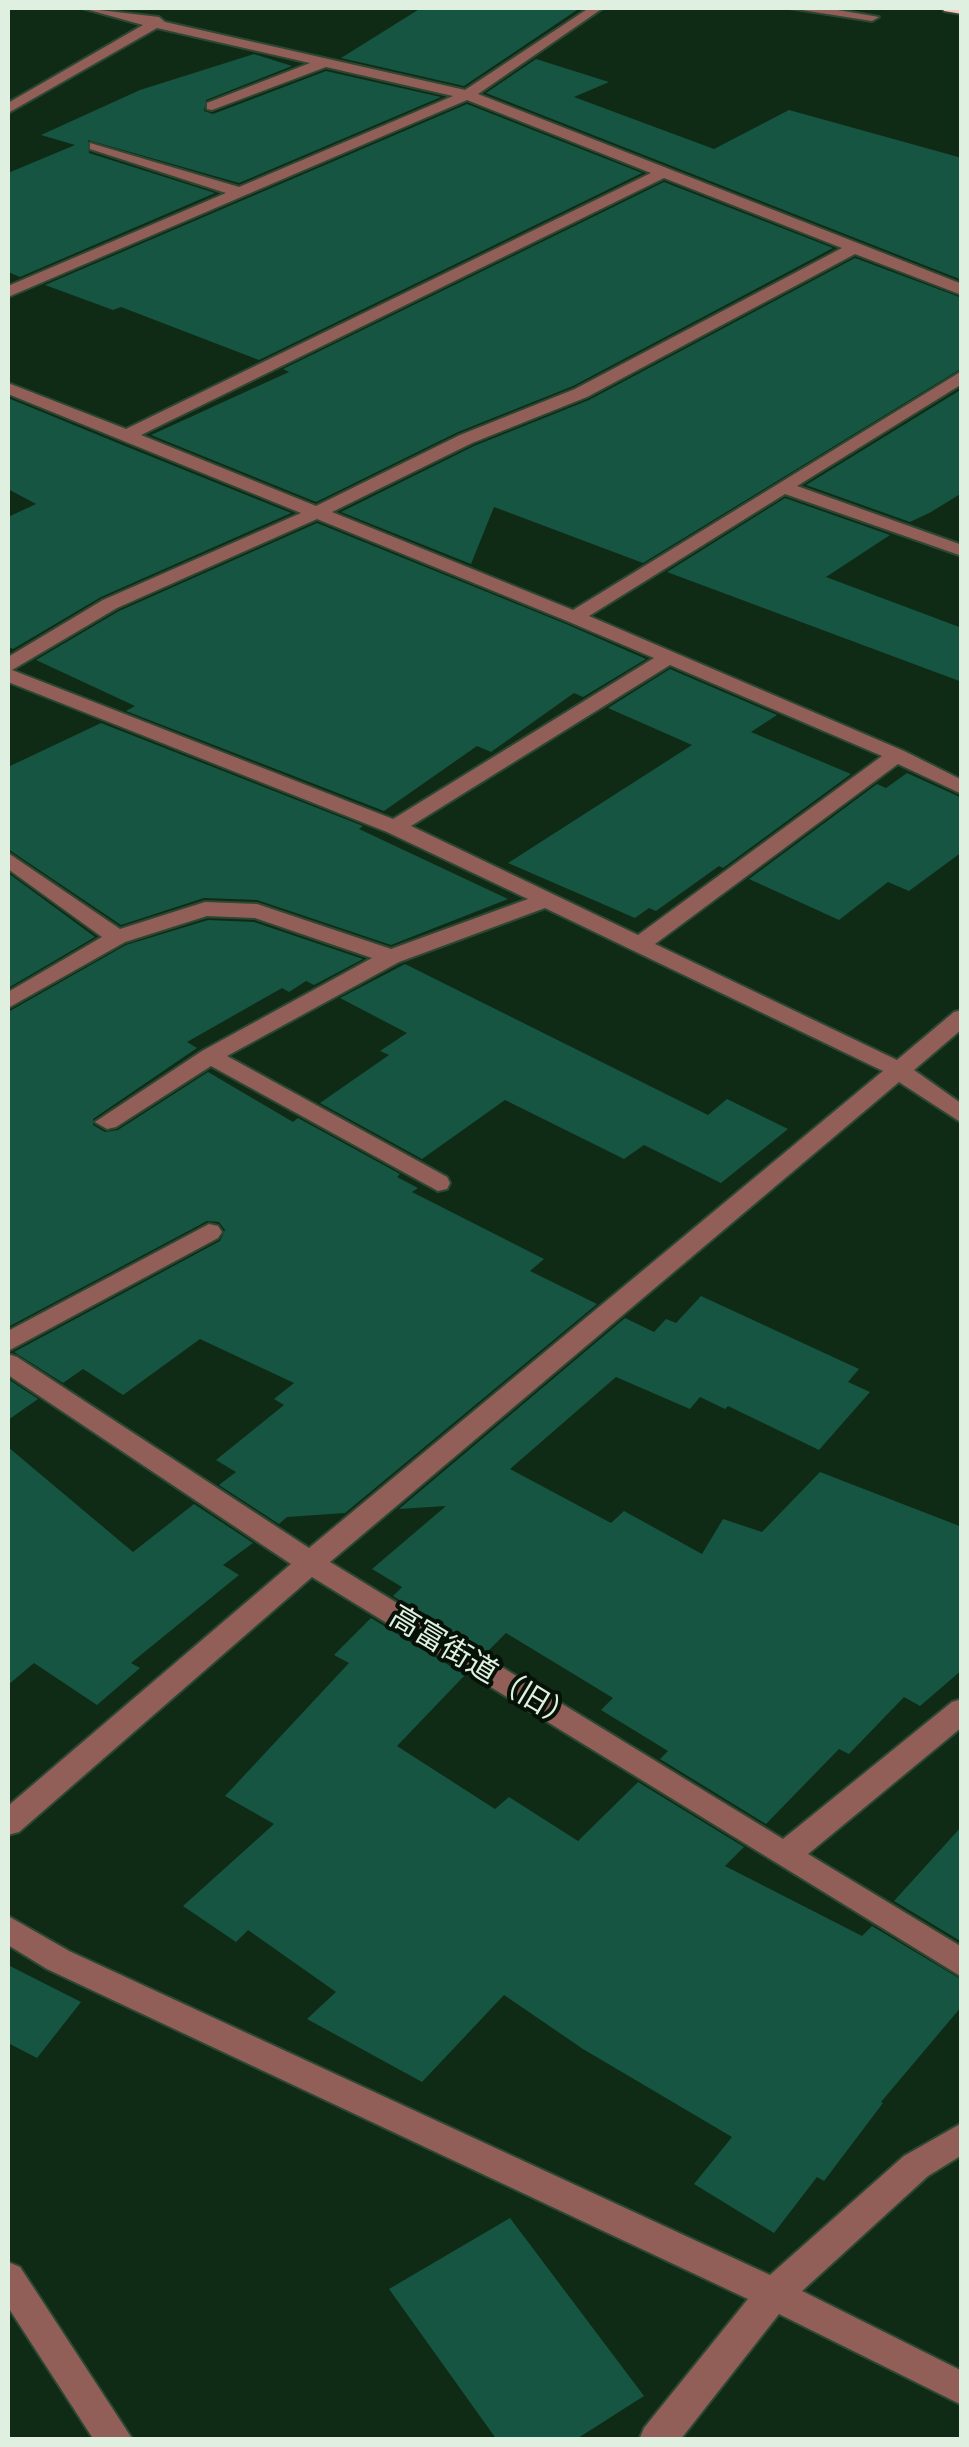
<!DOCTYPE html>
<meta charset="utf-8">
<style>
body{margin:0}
#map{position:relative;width:969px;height:2447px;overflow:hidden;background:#0f2b15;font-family:"Asap Condensed",sans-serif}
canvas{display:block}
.frame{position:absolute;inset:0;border:10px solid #dff0e1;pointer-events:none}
</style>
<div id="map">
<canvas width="969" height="2447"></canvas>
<div class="frame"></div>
</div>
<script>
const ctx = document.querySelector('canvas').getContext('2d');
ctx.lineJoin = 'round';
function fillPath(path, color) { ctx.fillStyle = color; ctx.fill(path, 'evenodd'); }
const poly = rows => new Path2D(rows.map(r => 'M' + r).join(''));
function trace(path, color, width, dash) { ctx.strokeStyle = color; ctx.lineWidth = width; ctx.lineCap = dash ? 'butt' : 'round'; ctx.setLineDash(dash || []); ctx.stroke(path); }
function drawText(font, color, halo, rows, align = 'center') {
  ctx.font = font + ' "Asap Condensed","Noto Sans JP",sans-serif'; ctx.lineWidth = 8; ctx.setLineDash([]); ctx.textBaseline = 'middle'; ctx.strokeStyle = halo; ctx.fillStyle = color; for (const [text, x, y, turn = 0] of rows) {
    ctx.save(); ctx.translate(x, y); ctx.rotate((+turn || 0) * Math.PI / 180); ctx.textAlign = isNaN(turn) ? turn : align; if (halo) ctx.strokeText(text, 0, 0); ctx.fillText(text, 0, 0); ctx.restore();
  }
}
const building = poly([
 [421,8,580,8,464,86,341,58],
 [254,54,292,66,206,100,204,111,213,114,326,71,441,97,239,183,88,140,89,153,215,193,20,277,8,272,8,173,75,145,41,135,140,90],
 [536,59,609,82,574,97,714,149,789,110,962,158,962,280,486,93],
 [467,104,642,173,259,360,121,307,113,310,45,285],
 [664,182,833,248,573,386,458,432,316,502,151,435,289,372,283,369],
 [855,258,962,298,962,368,643,563,494,507,471,564,341,512,474,446,589,400],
 [962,389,962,493,931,512,910,522,806,485],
 [8,398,125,446,291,513,101,597,13,649,8,647,8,517,36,504,8,489],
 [785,498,890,535,826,577,962,628,962,682,667,572],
 [317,523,566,624,646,659,583,697,574,693,491,752,477,746,384,811,126,711,135,706,36,660,119,611],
 [670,669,777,715,751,732,851,774,723,868,719,866,656,911,649,908,635,918,508,863,692,745,608,708],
 [101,723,363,826,359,829,508,899,391,945,257,900,204,898,121,925,8,849,8,767],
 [907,773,962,798,962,852,909,891,888,882,839,920,749,879,877,784,886,788],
 [8,873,95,937,8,988],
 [208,920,254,922,363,959,314,985,306,981,289,992,282,988,187,1042,197,1048,93,1119,93,1125,105,1132,118,1130,208,1072,293,1122,298,1118,400,1174,397,1177,418,1188,412,1192,544,1259,530,1271,597,1304,345,1513,287,1517,279,1524,219,1485,236,1472,216,1460,284,1405,274,1399,294,1383,200,1339,123,1395,83,1369,63,1383,14,1352,220,1241,225,1230,219,1222,207,1221,8,1327,8,1012,126,945],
 [405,964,708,1115,727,1099,788,1129,721,1183,644,1145,624,1159,505,1100,422,1159,320,1103,389,1055,380,1051,407,1033,340,998],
 [701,1296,859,1369,848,1382,870,1392,819,1450,728,1406,725,1409,700,1397,690,1409,616,1377,510,1469,611,1523,624,1511,702,1554,723,1519,762,1532,820,1472,962,1527,962,1670,920,1706,904,1697,849,1754,839,1749,766,1824,660,1759,668,1751,601,1710,613,1698,506,1633,486,1653,393,1596,402,1587,372,1569,446,1506,399,1509,625,1318,654,1332,666,1319,676,1323],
 [8,1379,38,1399,8,1420],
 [8,1447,133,1552,194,1504,253,1543,223,1565,239,1575,131,1663,140,1668,97,1705,34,1663,8,1685],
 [371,1618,465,1675,397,1746,495,1809,509,1797,578,1841,638,1782,744,1847,725,1866,862,1936,872,1926,962,1980,962,2006,881,2102,883,2103,824,2181,817,2177,774,2233,694,2184,732,2137,583,2049,504,1995,422,2082,307,2019,336,1992,248,1930,236,1942,183,1906,274,1824,225,1796,349,1663,334,1655],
 [962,1826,962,1942,894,1901],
 [8,1965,81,2002,37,2058,8,2043],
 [510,2218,644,2396,575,2440,497,2440,389,2289]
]);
const minor = poly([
 [82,8,159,17,165,22,465,90,589,8,603,8,478,94,962,284,962,295,855,254,587,397,472,443,332,512,573,610,962,371,962,384,797,486,962,545,962,556,785,494,589,616,904,751,962,780,962,794,898,764,655,944,897,1060,954,1012,962,1010,962,1029,914,1070,962,1104,962,1123,899,1082,330,1562,783,1839,952,1702,962,1699,962,1727,808,1854,962,1947,962,1977,312,1577,19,1832,8,1835,8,1806,291,1564,8,1375,8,1354,17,1357,309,1548,883,1071,545,908,399,962,227,1056,447,1177,450,1183,447,1189,438,1191,211,1066,116,1127,107,1129,95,1122,202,1051,372,958,255,918,207,916,125,942,8,1008,8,992,102,937,8,869,8,853,120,929,205,902,257,904,391,949,528,899,387,832,8,682,8,657,103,600,301,513,8,394,8,383,126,429,651,173,467,100,8,297,8,286,226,193,90,149,90,143,239,187,453,96,326,67,212,110,207,109,207,103,310,63,157,28,8,113,8,103,143,25,82,8],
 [664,178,842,248,575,389,460,435,316,506,141,435,664,178],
 [317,519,567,621,654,658,393,819,12,670,117,608,317,519],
 [670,665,882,756,638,935,411,826,670,665],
 [789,8,826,8,879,17,872,21,789,8],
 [209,1224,218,1226,222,1232,218,1238,8,1351,8,1331,209,1224],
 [8,1916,69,1951,770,2275,904,2156,962,2123,962,2155,928,2176,802,2291,962,2371,962,2405,779,2314,680,2440,639,2440,644,2428,748,2299,47,1969,8,1945,8,1916],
 [8,2262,20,2267,133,2440,94,2440,8,2307,8,2262]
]);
const highway = poly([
 [942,8,962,8,962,14,944,11,942,8]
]);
const streetNames = [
 ["高富街道（旧）",482,1668,31]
];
fillPath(building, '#165542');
trace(minor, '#2c4732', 4);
trace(highway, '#2c4732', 4);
fillPath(minor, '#915f58');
fillPath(highway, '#fbc8c0');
drawText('30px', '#dff0e1', '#061107', streetNames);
</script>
